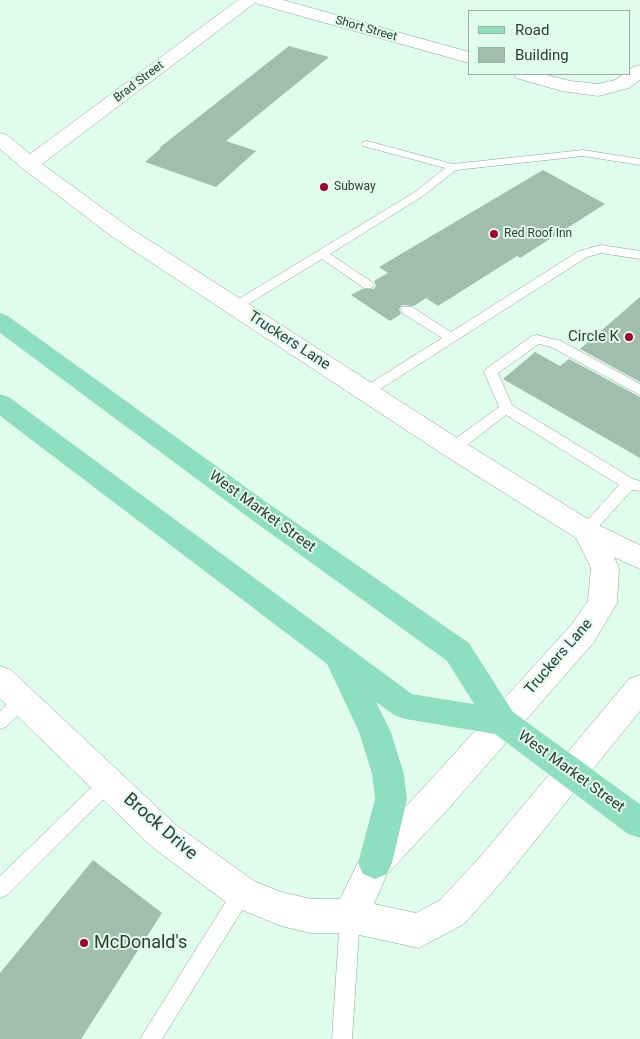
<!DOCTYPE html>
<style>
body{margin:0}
#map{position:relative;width:640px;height:1039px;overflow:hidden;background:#dffcee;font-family:Roboto,sans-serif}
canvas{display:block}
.legend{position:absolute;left:468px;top:10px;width:162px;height:65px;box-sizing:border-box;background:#dffcee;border:1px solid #99afa5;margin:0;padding:6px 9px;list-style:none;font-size:15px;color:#313c37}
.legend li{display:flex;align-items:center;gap:10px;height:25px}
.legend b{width:25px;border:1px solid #99afa5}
</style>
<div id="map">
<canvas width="640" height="1039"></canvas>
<ul class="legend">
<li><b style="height:6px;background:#8edfc2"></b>Road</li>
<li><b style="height:14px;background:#a1bdb0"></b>Building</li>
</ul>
</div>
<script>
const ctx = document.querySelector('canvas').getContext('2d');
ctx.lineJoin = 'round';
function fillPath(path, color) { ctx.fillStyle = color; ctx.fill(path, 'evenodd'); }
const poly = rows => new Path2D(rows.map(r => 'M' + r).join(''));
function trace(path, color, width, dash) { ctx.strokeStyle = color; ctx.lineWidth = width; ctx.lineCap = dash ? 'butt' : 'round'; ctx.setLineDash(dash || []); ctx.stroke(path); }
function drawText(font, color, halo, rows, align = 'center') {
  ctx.font = font + ' Roboto,sans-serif'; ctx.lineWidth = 4; ctx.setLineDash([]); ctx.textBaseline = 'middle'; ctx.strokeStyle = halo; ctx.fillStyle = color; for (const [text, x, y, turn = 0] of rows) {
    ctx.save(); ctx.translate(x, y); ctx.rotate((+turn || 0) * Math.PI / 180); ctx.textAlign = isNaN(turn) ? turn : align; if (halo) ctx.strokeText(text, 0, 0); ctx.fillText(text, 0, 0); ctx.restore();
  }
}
const building = poly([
 [289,46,329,57,226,141,256,151,216,187,145,162,161,148,159,148],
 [543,170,605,204,520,258,517,256,438,306,426,298,414,306,402,305,399,309,401,314,390,321,351,295,362,289,374,289,376,286,374,281,388,273,379,267],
 [640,297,640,382,580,349],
 [535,352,560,366,569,359,640,397,640,458,503,379],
 [93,860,162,913,81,1039,0,1039,0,973]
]);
const lane = poly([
 [367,141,453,164,583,150,640,159,640,165,583,156,456,170,423,196,330,254,372,282,374,285,372,288,364,288,322,259,240,309,232,309,230,306,232,303,415,192,445,168,363,146,362,144,363,142,367,141],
 [601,245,640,251,640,259,601,253,587,257,371,395,361,395,359,392,361,389,442,338,402,313,401,310,402,307,412,307,451,332,579,251,601,245],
 [537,335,561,341,640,384,640,395,551,347,539,344,498,373,512,405,633,479,640,481,640,491,632,490,591,535,586,537,581,535,578,531,581,527,619,485,506,415,458,452,448,452,446,448,448,444,499,407,484,372,486,369,532,336,537,335],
 [22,693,28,695,30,700,28,705,6,727,0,729,0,711,16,695,22,693],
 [108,775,114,777,117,783,114,789,7,895,0,898,0,876,102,777,108,775],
 [242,884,249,887,251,893,249,899,162,1039,140,1039,235,887,242,884],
 [350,907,357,909,360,916,352,1039,332,1039,340,916,343,909,350,907]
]);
const street = poly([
 [238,0,283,0,469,52,469,63,258,4,256,2,42,164,130,228,462,441,596,524,640,545,640,569,614,557,619,568,617,603,594,642,449,808,387,874,374,904,416,913,440,900,480,857,629,679,640,675,640,711,504,879,464,924,419,948,350,933,311,933,281,926,230,905,152,847,0,699,0,666,11,670,176,825,254,881,281,892,311,899,340,899,363,852,425,786,572,624,588,601,591,568,576,538,444,455,114,238,22,168,0,149,0,133,7,135,30,154,238,0],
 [640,65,640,80,629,88,598,96,562,91,516,78,514,74,543,74,570,81,598,84,615,80,624,74,629,74,629,70,633,67,640,65]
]);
const primary = poly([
 [0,313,8,316,265,501,469,643,513,712,640,804,640,838,628,834,495,734,405,719,394,715,376,702,391,732,404,774,407,799,392,863,387,874,375,879,363,874,358,863,375,799,372,774,359,732,327,664,0,416,0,394,9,397,412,694,474,704,447,661,245,515,0,333,0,313]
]);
const markers = [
 [324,187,5,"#a20233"],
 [494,234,5,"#a20233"],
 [629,337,5,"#a20233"],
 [84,943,5,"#a20233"]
];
const farStreetnames = [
 ["Short Street",366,29,16],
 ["Brad Street",139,82,-37]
];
const farPoinames = [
 ["Subway",334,187],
 ["Red Roof Inn",504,234]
];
const poiNames = [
 ["Circle K",619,337]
];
const streetNames = [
 ["Truckers Lane",289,341,33],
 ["West Market Street",262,512,36],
 ["Truckers Lane",559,657,-49],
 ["West Market Street",571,772,36]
];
const nearStreetnames = [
 ["Brock Drive",160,827,41]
];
const nearPoinames = [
 ["McDonald's",94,943]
];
fillPath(building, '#a1bdb0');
trace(lane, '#89a598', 1);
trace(street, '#89a598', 1);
trace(primary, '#fff', 1);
fillPath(lane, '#fff');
fillPath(street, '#fff');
fillPath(primary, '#8edfc2');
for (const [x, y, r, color] of markers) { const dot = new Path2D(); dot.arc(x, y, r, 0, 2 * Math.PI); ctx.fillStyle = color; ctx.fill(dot); trace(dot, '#dffcee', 2); }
drawText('12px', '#313c37', '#dffcee', farStreetnames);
drawText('12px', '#313c37', '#dffcee', farPoinames, 'left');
drawText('15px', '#313c37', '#dffcee', poiNames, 'right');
drawText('15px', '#313c37', '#dffcee', streetNames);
drawText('18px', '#313c37', '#dffcee', nearStreetnames);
drawText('18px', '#313c37', '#dffcee', nearPoinames, 'left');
</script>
